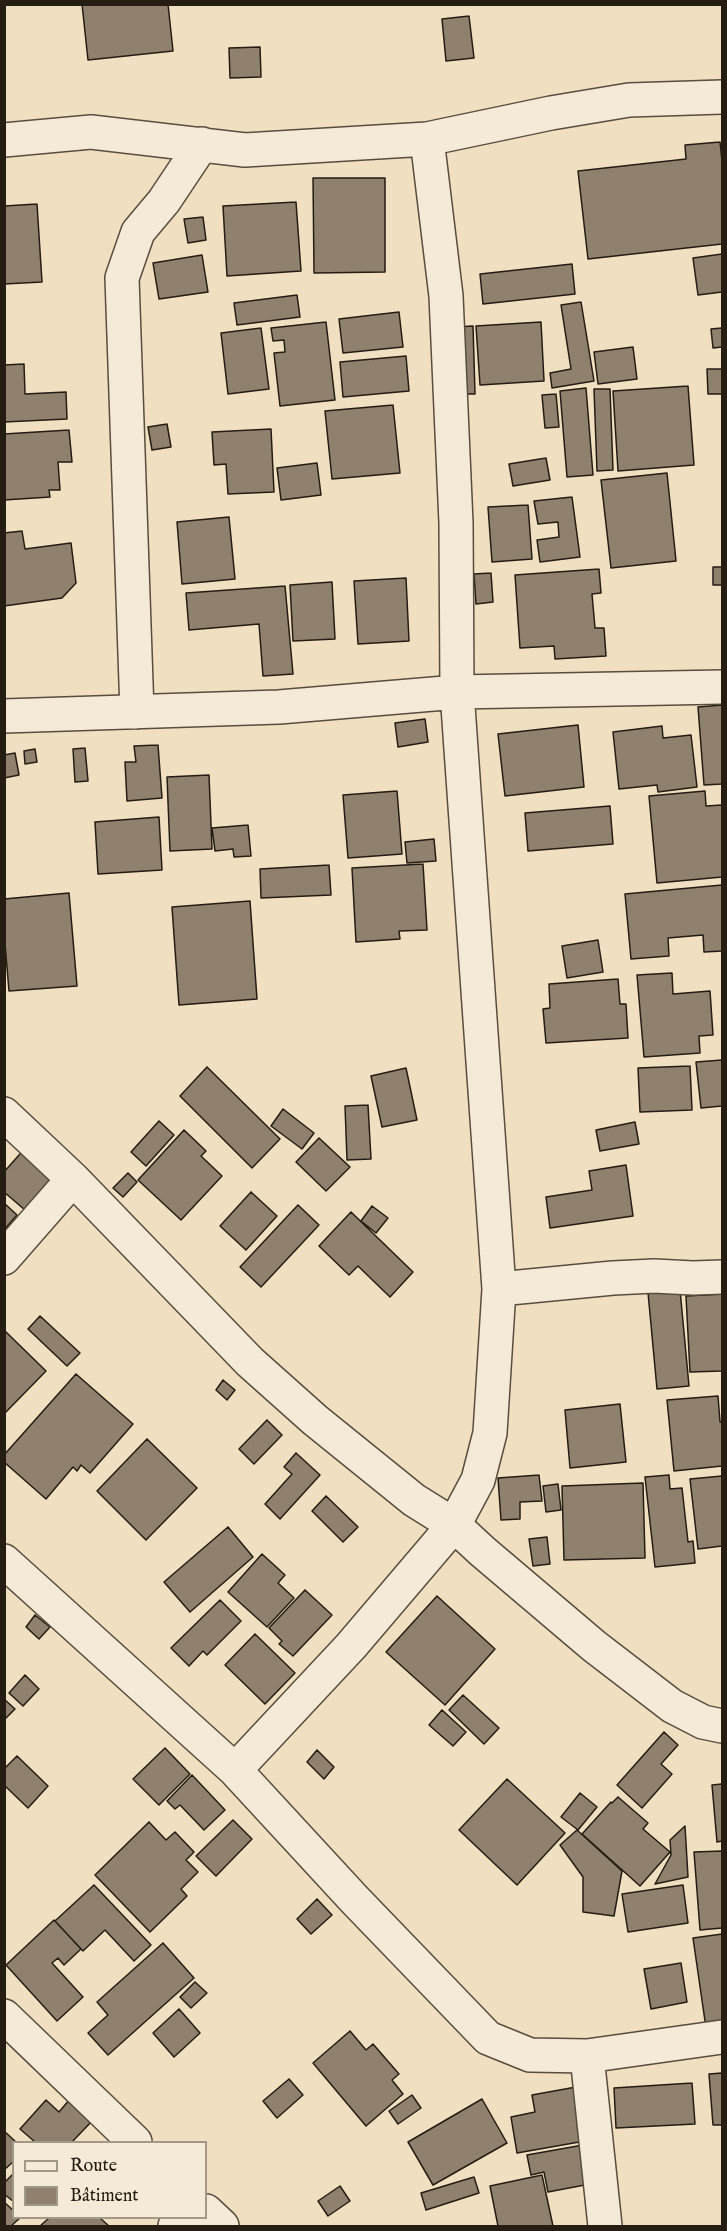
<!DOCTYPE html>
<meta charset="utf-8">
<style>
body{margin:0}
#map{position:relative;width:727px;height:2231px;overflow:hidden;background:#f0dfc1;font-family:"IM FELL English",serif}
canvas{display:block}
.frame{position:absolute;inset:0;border:6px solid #251c12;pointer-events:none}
.legend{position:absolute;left:12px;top:2141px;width:195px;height:78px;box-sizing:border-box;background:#f5ead7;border:2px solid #a29888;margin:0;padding:8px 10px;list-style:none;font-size:18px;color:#251c12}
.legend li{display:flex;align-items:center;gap:12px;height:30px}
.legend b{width:30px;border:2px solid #a29888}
</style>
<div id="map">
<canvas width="727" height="2231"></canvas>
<div class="frame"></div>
<ul class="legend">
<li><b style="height:8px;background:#f5ead7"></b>Route</li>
<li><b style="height:16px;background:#8f816d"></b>Bâtiment</li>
</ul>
</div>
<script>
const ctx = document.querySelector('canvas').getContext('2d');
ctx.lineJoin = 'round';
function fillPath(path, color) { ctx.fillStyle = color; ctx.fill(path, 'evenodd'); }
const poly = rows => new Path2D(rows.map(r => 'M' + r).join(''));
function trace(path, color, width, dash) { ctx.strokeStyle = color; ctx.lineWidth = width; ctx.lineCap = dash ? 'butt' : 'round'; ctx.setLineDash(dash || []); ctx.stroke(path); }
const building = poly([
 [82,4,168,4,173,51,88,60,82,4],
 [469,16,474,58,446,61,442,19,469,16],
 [260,47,261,77,230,78,229,48,260,47],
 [720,142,722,161,722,244,588,259,578,171,686,159,685,145,720,142],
 [313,178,385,178,385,272,314,273,313,178],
 [296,202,301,271,227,276,223,206,296,202],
 [37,204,42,282,4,284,4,206,37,204],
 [203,217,206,240,188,243,184,219,203,217],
 [722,254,722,292,698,295,693,258,722,254],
 [202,255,208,292,159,299,153,263,202,255],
 [572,264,575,294,483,304,480,274,572,264],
 [297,295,300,317,237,325,234,303,297,295],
 [581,302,594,381,552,388,550,373,571,369,561,305,581,302],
 [399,312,403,347,343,353,339,319,399,312],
 [326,322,335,400,280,406,274,353,285,352,284,340,273,341,271,328,326,322],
 [541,322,544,381,480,385,476,326,541,322],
 [473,326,475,394,456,394,454,327,473,326],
 [261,328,269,389,228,394,221,333,261,328],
 [722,328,722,347,713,348,711,329,722,328],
 [633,347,637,379,598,384,594,352,633,347],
 [406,356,409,391,343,397,340,362,406,356],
 [24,364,25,394,66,392,67,419,4,422,4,365,24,364],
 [707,369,722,369,722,394,708,394,707,369],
 [688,386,694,465,618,471,613,391,688,386],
 [586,388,593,475,567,477,560,391,586,388],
 [594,389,610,389,613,470,597,471,594,389],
 [556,394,559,427,545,428,542,395,556,394],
 [393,405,400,473,332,479,325,411,393,405],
 [167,424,171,447,152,450,148,427,167,424],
 [271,429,274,492,228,494,226,464,214,465,212,432,271,429],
 [69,430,72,462,58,462,60,490,49,490,50,497,4,500,4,434,69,430],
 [546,458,550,480,513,486,509,464,546,458],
 [317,463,321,495,281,500,277,468,317,463],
 [667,473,676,561,611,568,601,480,667,473],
 [572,497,580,557,540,562,537,540,559,537,558,522,538,524,534,501,572,497],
 [528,505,532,559,492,562,488,507,528,505],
 [229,517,235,579,182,584,177,522,229,517],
 [22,531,25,549,71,543,76,583,62,598,4,606,4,533,22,531],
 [713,567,722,567,722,585,713,585,713,567],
 [599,569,601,593,592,594,595,628,604,628,606,656,555,659,554,646,520,648,515,575,599,569],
 [491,573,493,602,476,604,474,574,491,573],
 [406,578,409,641,358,644,354,581,406,578],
 [332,582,335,639,293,641,290,585,332,582],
 [285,586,293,674,263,676,259,624,189,630,186,593,285,586],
 [722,705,722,784,704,785,698,707,722,705],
 [425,719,428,742,398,747,395,723,425,719],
 [578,725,584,787,505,796,498,734,578,725],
 [662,726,663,738,691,735,697,787,658,792,657,785,619,789,613,732,662,726],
 [158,745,162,798,127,801,125,762,136,762,134,746,158,745],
 [85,748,88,781,75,782,73,749,85,748],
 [35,749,37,762,25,764,24,751,35,749],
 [15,753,19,775,4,778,4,755,15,753],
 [209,775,212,849,170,851,167,777,209,775],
 [397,791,402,854,348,858,343,795,397,791],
 [705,791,706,806,722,805,722,877,657,883,649,796,705,791],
 [610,806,613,844,528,851,525,813,610,806],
 [159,817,162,870,98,874,95,822,159,817],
 [248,825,251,856,234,857,233,849,215,851,212,828,248,825],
 [434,839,436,861,407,863,405,842,434,839],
 [423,864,427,930,399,931,400,939,356,942,352,868,423,864],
 [329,865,331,895,261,898,260,869,329,865],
 [722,885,722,951,704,952,703,935,668,938,669,956,631,959,625,894,722,885],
 [69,893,77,986,9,991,4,932,4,899,69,893],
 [250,901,257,999,179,1005,172,907,250,901],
 [598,940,603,972,567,978,562,946,598,940],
 [672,973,673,994,710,991,713,1035,699,1036,700,1053,644,1057,637,975,672,973],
 [618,979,620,1004,626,1004,628,1038,546,1043,543,1009,550,1008,549,984,618,979],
 [722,1060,722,1106,701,1108,696,1062,722,1060],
 [690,1066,692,1110,640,1112,638,1068,690,1066],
 [207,1067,280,1139,252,1168,180,1096,207,1067],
 [406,1068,417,1120,382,1127,371,1076,406,1068],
 [368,1105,371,1159,347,1160,345,1106,368,1105],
 [283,1109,314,1133,302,1149,271,1126,283,1109],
 [159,1121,174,1135,146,1166,131,1152,159,1121],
 [635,1122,639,1144,600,1151,596,1130,635,1122],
 [184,1130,206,1151,201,1156,222,1176,181,1220,138,1180,184,1130],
 [319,1138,350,1167,326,1191,296,1162,319,1138],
 [27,1146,58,1174,25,1210,4,1192,4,1172,27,1146],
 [626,1165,633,1216,550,1228,546,1197,592,1190,589,1171,626,1165],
 [128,1173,137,1182,123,1197,113,1188,128,1173],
 [251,1192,277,1216,246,1250,220,1226,251,1192],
 [4,1203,17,1215,4,1230,4,1203],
 [298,1205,319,1225,261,1287,240,1267,298,1205],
 [372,1206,388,1218,376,1233,361,1221,372,1206],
 [351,1212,413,1272,390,1297,358,1266,349,1275,319,1246,351,1212],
 [679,1279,689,1386,657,1389,647,1282,679,1279],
 [722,1294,722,1371,690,1372,686,1296,722,1294],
 [40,1316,80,1353,67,1366,28,1329,40,1316],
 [6,1332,46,1371,4,1414,4,1334,6,1332],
 [76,1374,133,1424,90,1473,81,1465,77,1471,73,1467,46,1499,4,1462,4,1455,76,1374],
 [223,1380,235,1390,227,1400,216,1390,223,1380],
 [718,1396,720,1422,722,1422,722,1466,674,1471,667,1400,718,1396],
 [620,1404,626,1462,570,1468,565,1410,620,1404],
 [267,1420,282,1435,254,1464,239,1449,267,1420],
 [147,1439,197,1488,146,1540,97,1491,147,1439],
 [296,1453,320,1475,280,1519,265,1504,292,1474,284,1467,296,1453],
 [539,1475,542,1501,520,1502,520,1519,501,1520,498,1478,539,1475],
 [669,1475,670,1489,682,1488,688,1542,693,1541,695,1563,655,1567,645,1477,669,1475],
 [722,1476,722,1546,698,1549,690,1479,722,1476],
 [643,1483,645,1558,564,1560,562,1486,643,1483],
 [558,1484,561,1510,546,1512,543,1486,558,1484],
 [326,1496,358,1527,343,1542,312,1511,326,1496],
 [228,1527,253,1557,190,1612,164,1582,228,1527],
 [547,1537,550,1564,533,1566,529,1539,547,1537],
 [262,1554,285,1575,278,1583,294,1598,267,1627,228,1592,262,1554],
 [305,1590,332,1615,293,1656,279,1644,282,1641,269,1628,305,1590],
 [437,1596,495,1649,445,1705,386,1652,437,1596],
 [220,1600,241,1621,207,1655,203,1651,189,1666,171,1648,220,1600],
 [35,1615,50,1627,39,1639,26,1627,35,1615],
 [255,1634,295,1673,265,1704,225,1665,255,1634],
 [25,1675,39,1689,23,1706,9,1693,25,1675],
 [463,1695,499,1728,484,1744,449,1710,463,1695],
 [4,1699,15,1709,4,1720,4,1699],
 [442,1710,466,1732,453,1746,429,1725,442,1710],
 [664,1732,678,1745,661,1764,672,1774,642,1808,617,1785,664,1732],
 [165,1748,190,1774,159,1805,133,1779,165,1748],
 [317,1750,334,1767,324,1779,307,1762,317,1750],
 [17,1756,48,1786,28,1808,4,1785,4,1769,17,1756],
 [192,1775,225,1810,204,1830,180,1805,175,1809,167,1801,192,1775],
 [507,1779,565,1833,517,1885,459,1830,507,1779],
 [722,1784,722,1841,717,1842,712,1785,722,1784],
 [580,1793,597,1807,578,1830,561,1817,580,1793],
 [618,1797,648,1823,643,1829,670,1852,640,1886,582,1834,611,1802,612,1803,618,1797],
 [233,1820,252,1839,216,1876,196,1856,233,1820],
 [149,1822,166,1840,175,1832,194,1852,186,1860,198,1872,181,1889,187,1896,150,1932,95,1875,149,1822],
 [685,1826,688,1877,655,1884,671,1855,670,1840,685,1826],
 [577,1830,622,1871,614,1916,583,1912,583,1877,560,1845,577,1830],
 [722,1851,722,1928,700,1930,694,1852,722,1851],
 [94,1885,151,1945,134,1961,105,1930,83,1951,55,1921,94,1885],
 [683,1885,688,1923,628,1932,622,1894,683,1885],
 [317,1899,332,1915,311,1934,297,1919,317,1899],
 [54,1920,81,1949,64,1965,58,1958,52,1963,83,1997,57,2021,6,1965,54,1920],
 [722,1934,722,2026,706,2028,693,1938,722,1934],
 [163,1943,194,1978,108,2055,88,2033,108,2015,97,2002,163,1943],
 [681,1963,687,2002,651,2009,644,1969,681,1963],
 [195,1982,207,1993,191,2008,180,1997,195,1982],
 [179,2009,200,2033,174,2057,153,2033,179,2009],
 [350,2031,366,2050,373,2044,399,2074,392,2080,403,2094,366,2126,313,2063,350,2031],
 [722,2073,722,2125,713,2125,709,2074,722,2073],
 [289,2079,303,2095,277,2118,263,2101,289,2079],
 [692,2083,695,2124,616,2128,614,2088,692,2083],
 [576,2087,585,2141,517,2153,511,2117,535,2112,532,2095,576,2087],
 [412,2095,421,2108,398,2124,389,2111,412,2095],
 [70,2099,93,2120,72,2142,35,2142,20,2129,46,2100,59,2112,70,2099],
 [482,2099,507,2143,433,2185,408,2142,482,2099],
 [4,2131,16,2142,14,2142,14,2161,4,2170,4,2131],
 [583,2145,590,2184,548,2192,544,2172,531,2175,527,2155,583,2145],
 [14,2173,14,2202,4,2194,4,2183,14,2173],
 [542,2175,553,2226,498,2226,490,2186,542,2175],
 [474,2177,479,2193,426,2210,421,2193,474,2177],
 [340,2186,350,2201,328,2216,318,2201,340,2186],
 [4,2202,14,2211,14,2218,20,2218,11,2226,4,2226,4,2202],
 [49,2218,100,2218,109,2226,40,2226,49,2218]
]);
const minor = poly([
 [4,140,91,132,245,150,427,139,551,113,629,100,722,97],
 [137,712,122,278,138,232,164,201,202,144],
 [4,716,279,707,457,692,722,687],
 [4,1114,73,1179,250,1362,315,1420,414,1500,454,1525,482,1551,594,1646,672,1706,703,1722,722,1726],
 [4,1258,73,1179],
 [499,1289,613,1278,654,1276,693,1278,722,1277],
 [4,1561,235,1770,354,1899,488,2038,530,2055,587,2056,722,2037],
 [235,1770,351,1646,454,1525,478,1480,490,1433,499,1289,457,692,456,523,446,296,427,139],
 [4,2016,135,2142],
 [587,2056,605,2226],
 [206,2211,222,2226],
 [175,2226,184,2218]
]);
fillPath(building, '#8f816d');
trace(building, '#251c12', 1.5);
trace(minor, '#584d3e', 36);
trace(minor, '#f5ead7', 33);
</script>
